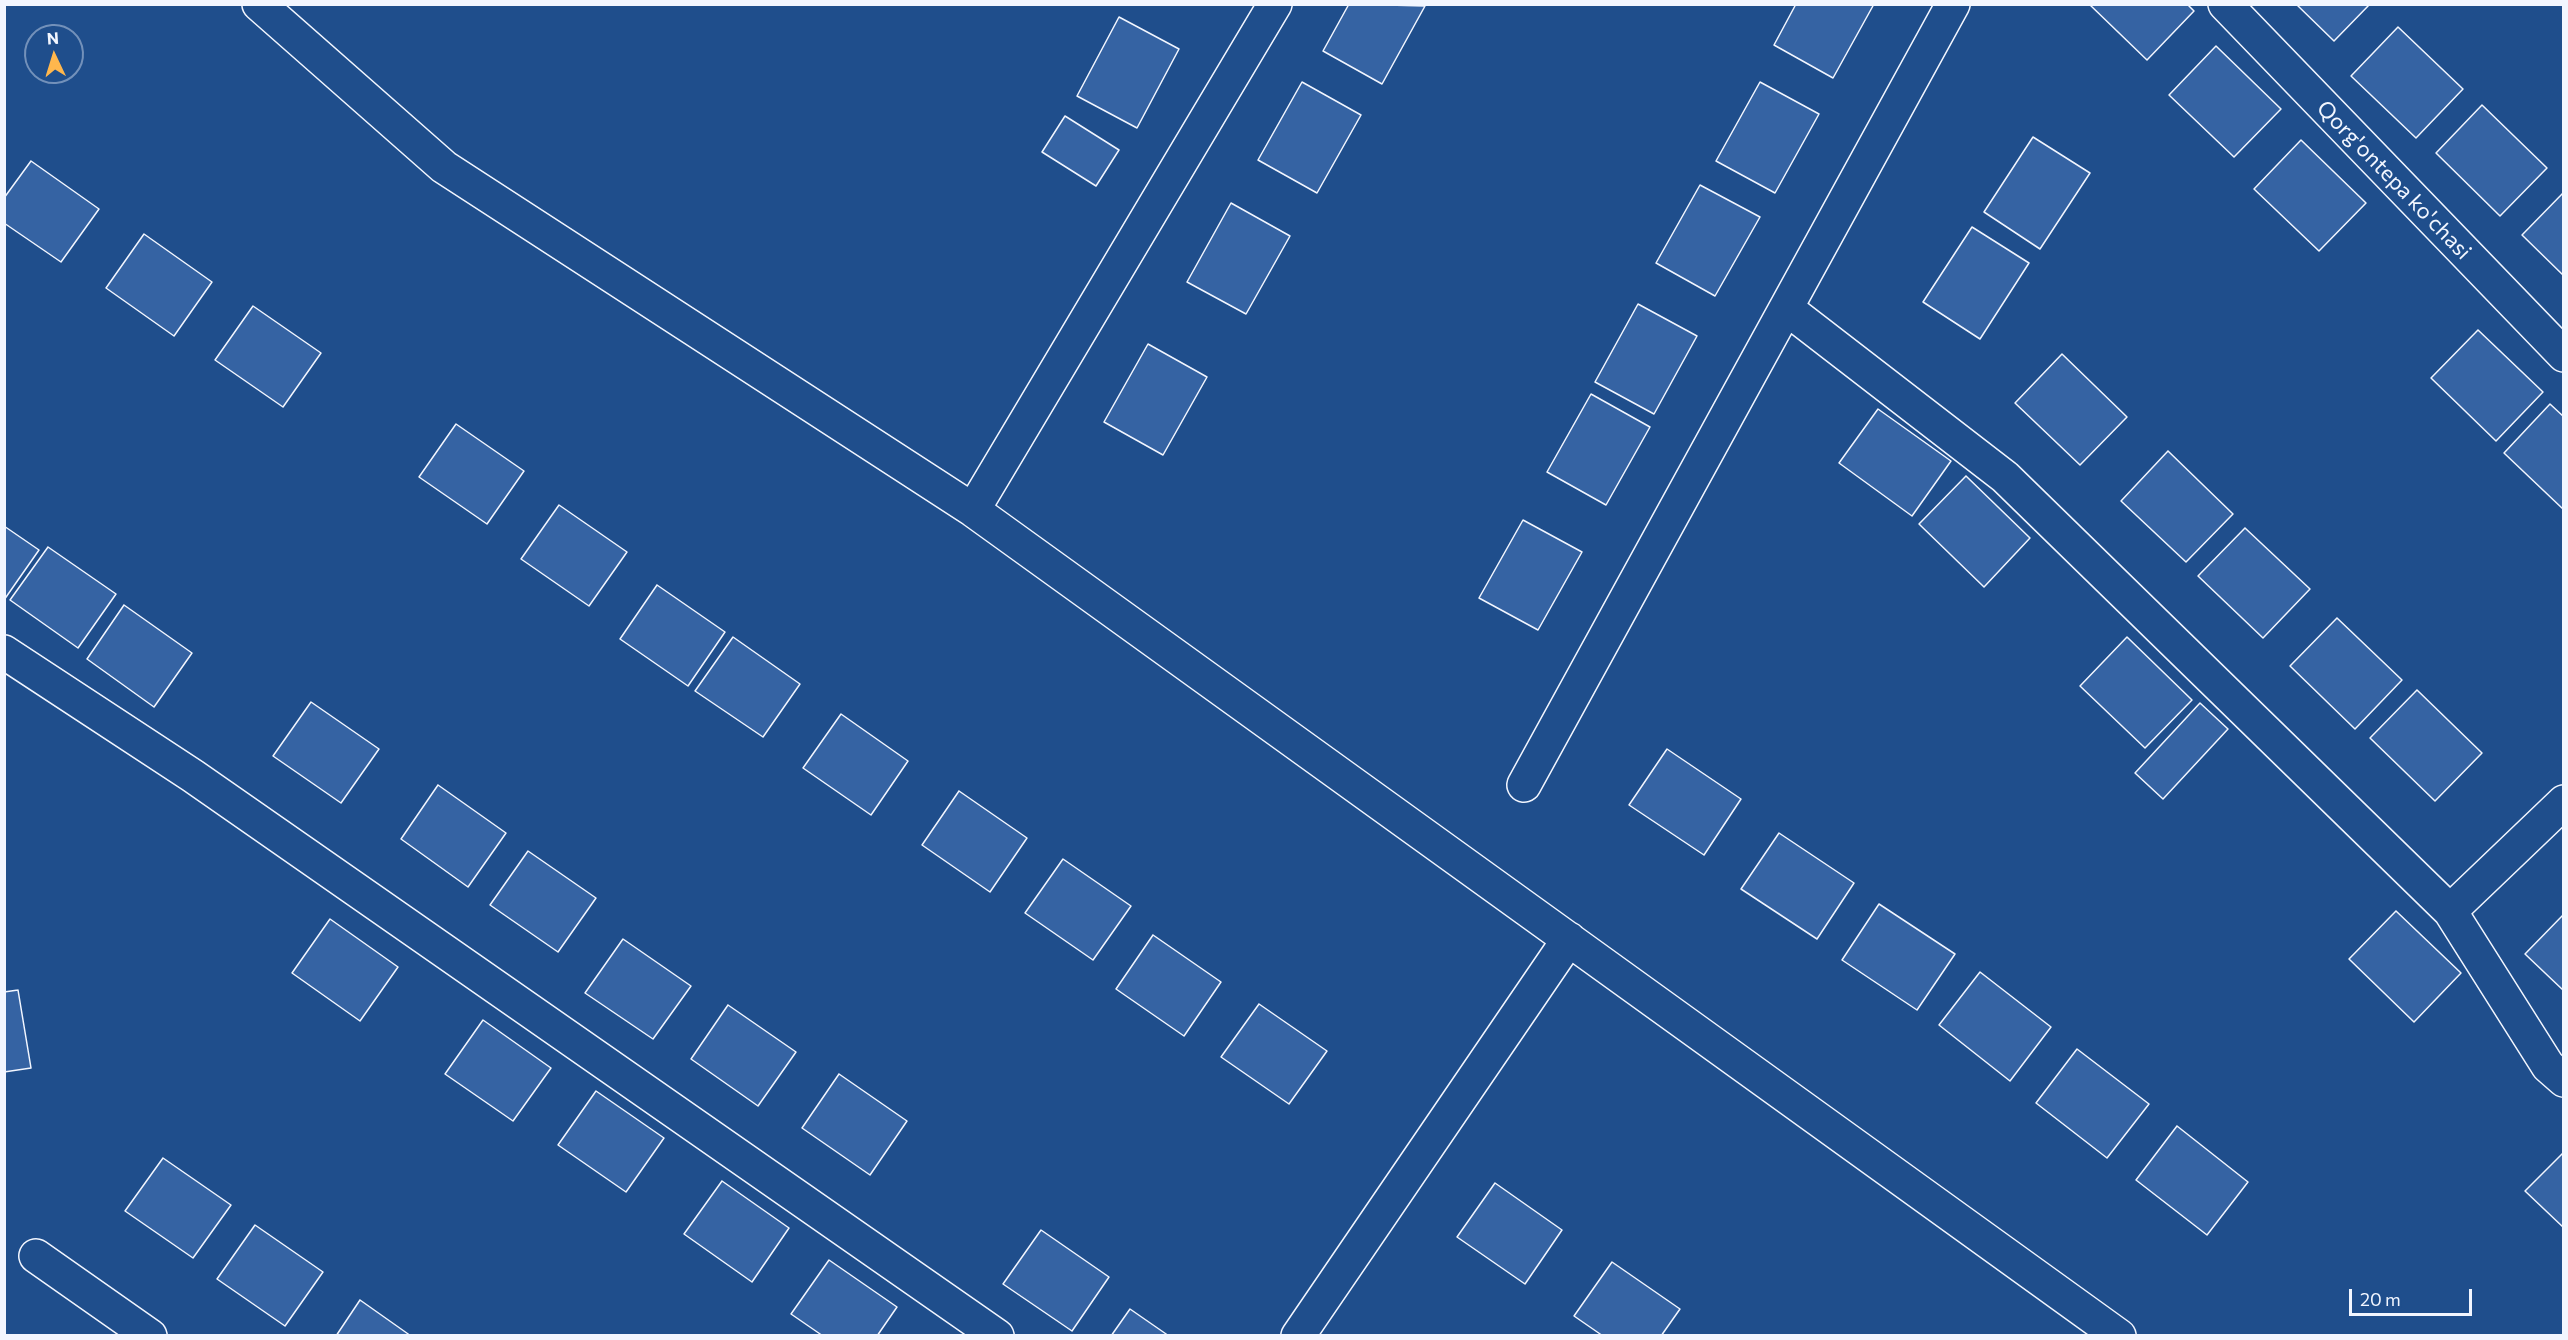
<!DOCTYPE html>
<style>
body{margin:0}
#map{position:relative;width:2568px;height:1340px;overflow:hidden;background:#1f4e8c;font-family:Commissioner,sans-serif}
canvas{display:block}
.frame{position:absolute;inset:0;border:6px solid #f2f6ff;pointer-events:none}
.north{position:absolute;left:24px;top:24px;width:60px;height:60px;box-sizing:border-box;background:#1f4e8c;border:2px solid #7391ba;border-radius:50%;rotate:356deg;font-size:16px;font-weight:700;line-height:24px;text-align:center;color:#f2f6ff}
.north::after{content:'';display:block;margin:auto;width:21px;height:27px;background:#ffb74d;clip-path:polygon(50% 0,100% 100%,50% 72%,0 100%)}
.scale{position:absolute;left:2349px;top:1289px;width:123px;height:27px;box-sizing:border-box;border:3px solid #f2f6ff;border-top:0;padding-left:8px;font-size:18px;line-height:21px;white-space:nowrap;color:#f2f6ff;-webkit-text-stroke:4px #1f4e8c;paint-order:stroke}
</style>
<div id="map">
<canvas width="2568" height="1340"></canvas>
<div class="frame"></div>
<div class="north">N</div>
<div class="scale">20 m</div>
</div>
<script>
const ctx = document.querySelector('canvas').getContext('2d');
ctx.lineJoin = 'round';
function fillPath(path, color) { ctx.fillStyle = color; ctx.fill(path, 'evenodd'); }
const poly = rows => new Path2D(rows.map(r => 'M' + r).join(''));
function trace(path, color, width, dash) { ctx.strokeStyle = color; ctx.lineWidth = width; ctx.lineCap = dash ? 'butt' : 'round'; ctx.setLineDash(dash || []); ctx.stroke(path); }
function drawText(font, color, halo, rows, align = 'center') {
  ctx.font = font + ' Commissioner,sans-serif'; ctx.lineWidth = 4.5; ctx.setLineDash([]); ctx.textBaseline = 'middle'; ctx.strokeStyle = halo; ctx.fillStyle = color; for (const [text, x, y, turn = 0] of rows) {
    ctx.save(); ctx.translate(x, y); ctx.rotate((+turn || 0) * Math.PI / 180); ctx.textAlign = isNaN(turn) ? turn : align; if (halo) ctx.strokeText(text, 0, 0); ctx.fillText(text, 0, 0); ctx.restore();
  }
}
const building = poly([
 [1349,4,1425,6,1382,84,1323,51,1349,4],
 [1796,4,1874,4,1833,78,1774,45,1796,4],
 [2089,4,2187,4,2194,11,2147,60,2089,4],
 [2296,4,2370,4,2334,41,2296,4],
 [1119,17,1179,49,1137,128,1077,96,1119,17],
 [2398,27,2463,89,2416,138,2351,76,2398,27],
 [2216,46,2281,109,2234,157,2169,95,2216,46],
 [1302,82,1361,115,1317,193,1258,160,1302,82],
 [1760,82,1819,114,1775,193,1716,161,1760,82],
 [2482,105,2547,168,2500,216,2436,153,2482,105],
 [1065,116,1119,150,1096,186,1042,152,1065,116],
 [2033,137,2090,173,2040,249,1984,212,2033,137],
 [2301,140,2366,203,2319,251,2254,189,2301,140],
 [31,161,99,209,61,262,4,223,4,198,31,161],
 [1700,185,1760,217,1715,296,1656,263,1700,185],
 [2564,192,2564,276,2522,235,2564,192],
 [1231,203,1290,236,1246,314,1187,282,1231,203],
 [1972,227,2029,263,1980,339,1923,302,1972,227],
 [144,234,212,282,174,336,106,288,144,234],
 [1638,304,1697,336,1654,414,1595,382,1638,304],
 [253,306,321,353,283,407,215,360,253,306],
 [2478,330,2543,392,2496,441,2431,378,2478,330],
 [1148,344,1207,377,1163,455,1104,422,1148,344],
 [2062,354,2127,417,2080,465,2015,403,2062,354],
 [1591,394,1650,427,1606,505,1547,472,1591,394],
 [2550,404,2564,417,2564,510,2504,453,2550,404],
 [1878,409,1951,461,1912,516,1839,463,1878,409],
 [456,424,524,471,487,524,419,477,456,424],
 [2168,451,2233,514,2186,562,2121,501,2168,451],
 [1966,476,2030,538,1984,587,1919,524,1966,476],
 [559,505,627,552,589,606,521,559,559,505],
 [1523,520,1582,552,1538,630,1479,598,1523,520],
 [4,526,39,550,4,600,4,526],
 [2245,528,2310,589,2263,638,2198,576,2245,528],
 [48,547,116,594,78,648,10,600,48,547],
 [657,585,725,632,688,686,620,639,657,585],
 [124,605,192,653,154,707,87,659,124,605],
 [2337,618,2402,680,2355,729,2290,666,2337,618],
 [733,637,800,684,763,737,695,691,733,637],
 [2127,637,2192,700,2145,748,2080,686,2127,637],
 [2417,690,2482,753,2435,801,2370,738,2417,690],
 [311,702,379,749,341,803,273,756,311,702],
 [2200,703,2228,729,2163,799,2135,773,2200,703],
 [841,714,908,761,871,815,803,768,841,714],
 [1667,749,1741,799,1704,855,1629,805,1667,749],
 [438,785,506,833,468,887,401,839,438,785],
 [959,791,1027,838,990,892,922,845,959,791],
 [1779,833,1854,883,1817,939,1741,889,1779,833],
 [528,851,596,898,558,952,490,905,528,851],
 [1063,859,1131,906,1093,960,1025,913,1063,859],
 [1879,904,1955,954,1917,1010,1842,960,1879,904],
 [2396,911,2461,973,2414,1022,2349,959,2396,911],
 [2564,914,2564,991,2525,954,2564,914],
 [330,919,398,967,360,1021,292,973,330,919],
 [1153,935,1221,982,1184,1036,1116,989,1153,935],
 [623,939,691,986,653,1039,585,993,623,939],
 [1980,972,2051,1027,2010,1081,1939,1025,1980,972],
 [18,990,31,1068,4,1072,4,992,18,990],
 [1259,1004,1327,1051,1289,1104,1221,1057,1259,1004],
 [728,1005,796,1052,758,1106,691,1059,728,1005],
 [483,1020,551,1068,513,1121,445,1074,483,1020],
 [2077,1049,2149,1104,2107,1158,2036,1103,2077,1049],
 [839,1074,907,1121,870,1175,802,1128,839,1074],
 [596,1091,664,1138,626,1192,558,1145,596,1091],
 [2177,1126,2248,1182,2207,1235,2136,1180,2177,1126],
 [2564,1152,2564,1228,2525,1191,2564,1152],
 [163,1158,231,1205,193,1258,125,1211,163,1158],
 [722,1181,789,1228,752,1282,684,1234,722,1181],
 [1495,1183,1562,1230,1525,1284,1457,1237,1495,1183],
 [255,1225,323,1272,285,1326,217,1279,255,1225],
 [1041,1230,1109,1277,1072,1331,1003,1284,1041,1230],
 [829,1260,897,1307,877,1336,823,1336,791,1314,829,1260],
 [1612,1262,1680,1309,1661,1336,1603,1336,1574,1316,1612,1262],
 [360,1300,411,1336,336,1336,360,1300],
 [1130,1309,1169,1336,1111,1336,1130,1309]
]);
const minor = poly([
 [259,4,444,167,973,510,2119,1336],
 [2225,4,2564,355],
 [1786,308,2005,477,2450,911,2548,1066,2564,1080],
 [973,510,1275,4],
 [4,652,193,776,997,1336],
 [1524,785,1953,4],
 [2450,911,2564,802],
 [36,1256,150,1336],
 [1298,1336,1569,939]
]);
const streetNames = [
 ["Qorg'ontepa ko'chasi",2394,180,46]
];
fillPath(building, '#3563a3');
trace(building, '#f2f6ff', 1.5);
trace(minor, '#f2f6ff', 36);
trace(minor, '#1f4e8c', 33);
drawText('22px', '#f2f6ff', '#1f4e8c', streetNames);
</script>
